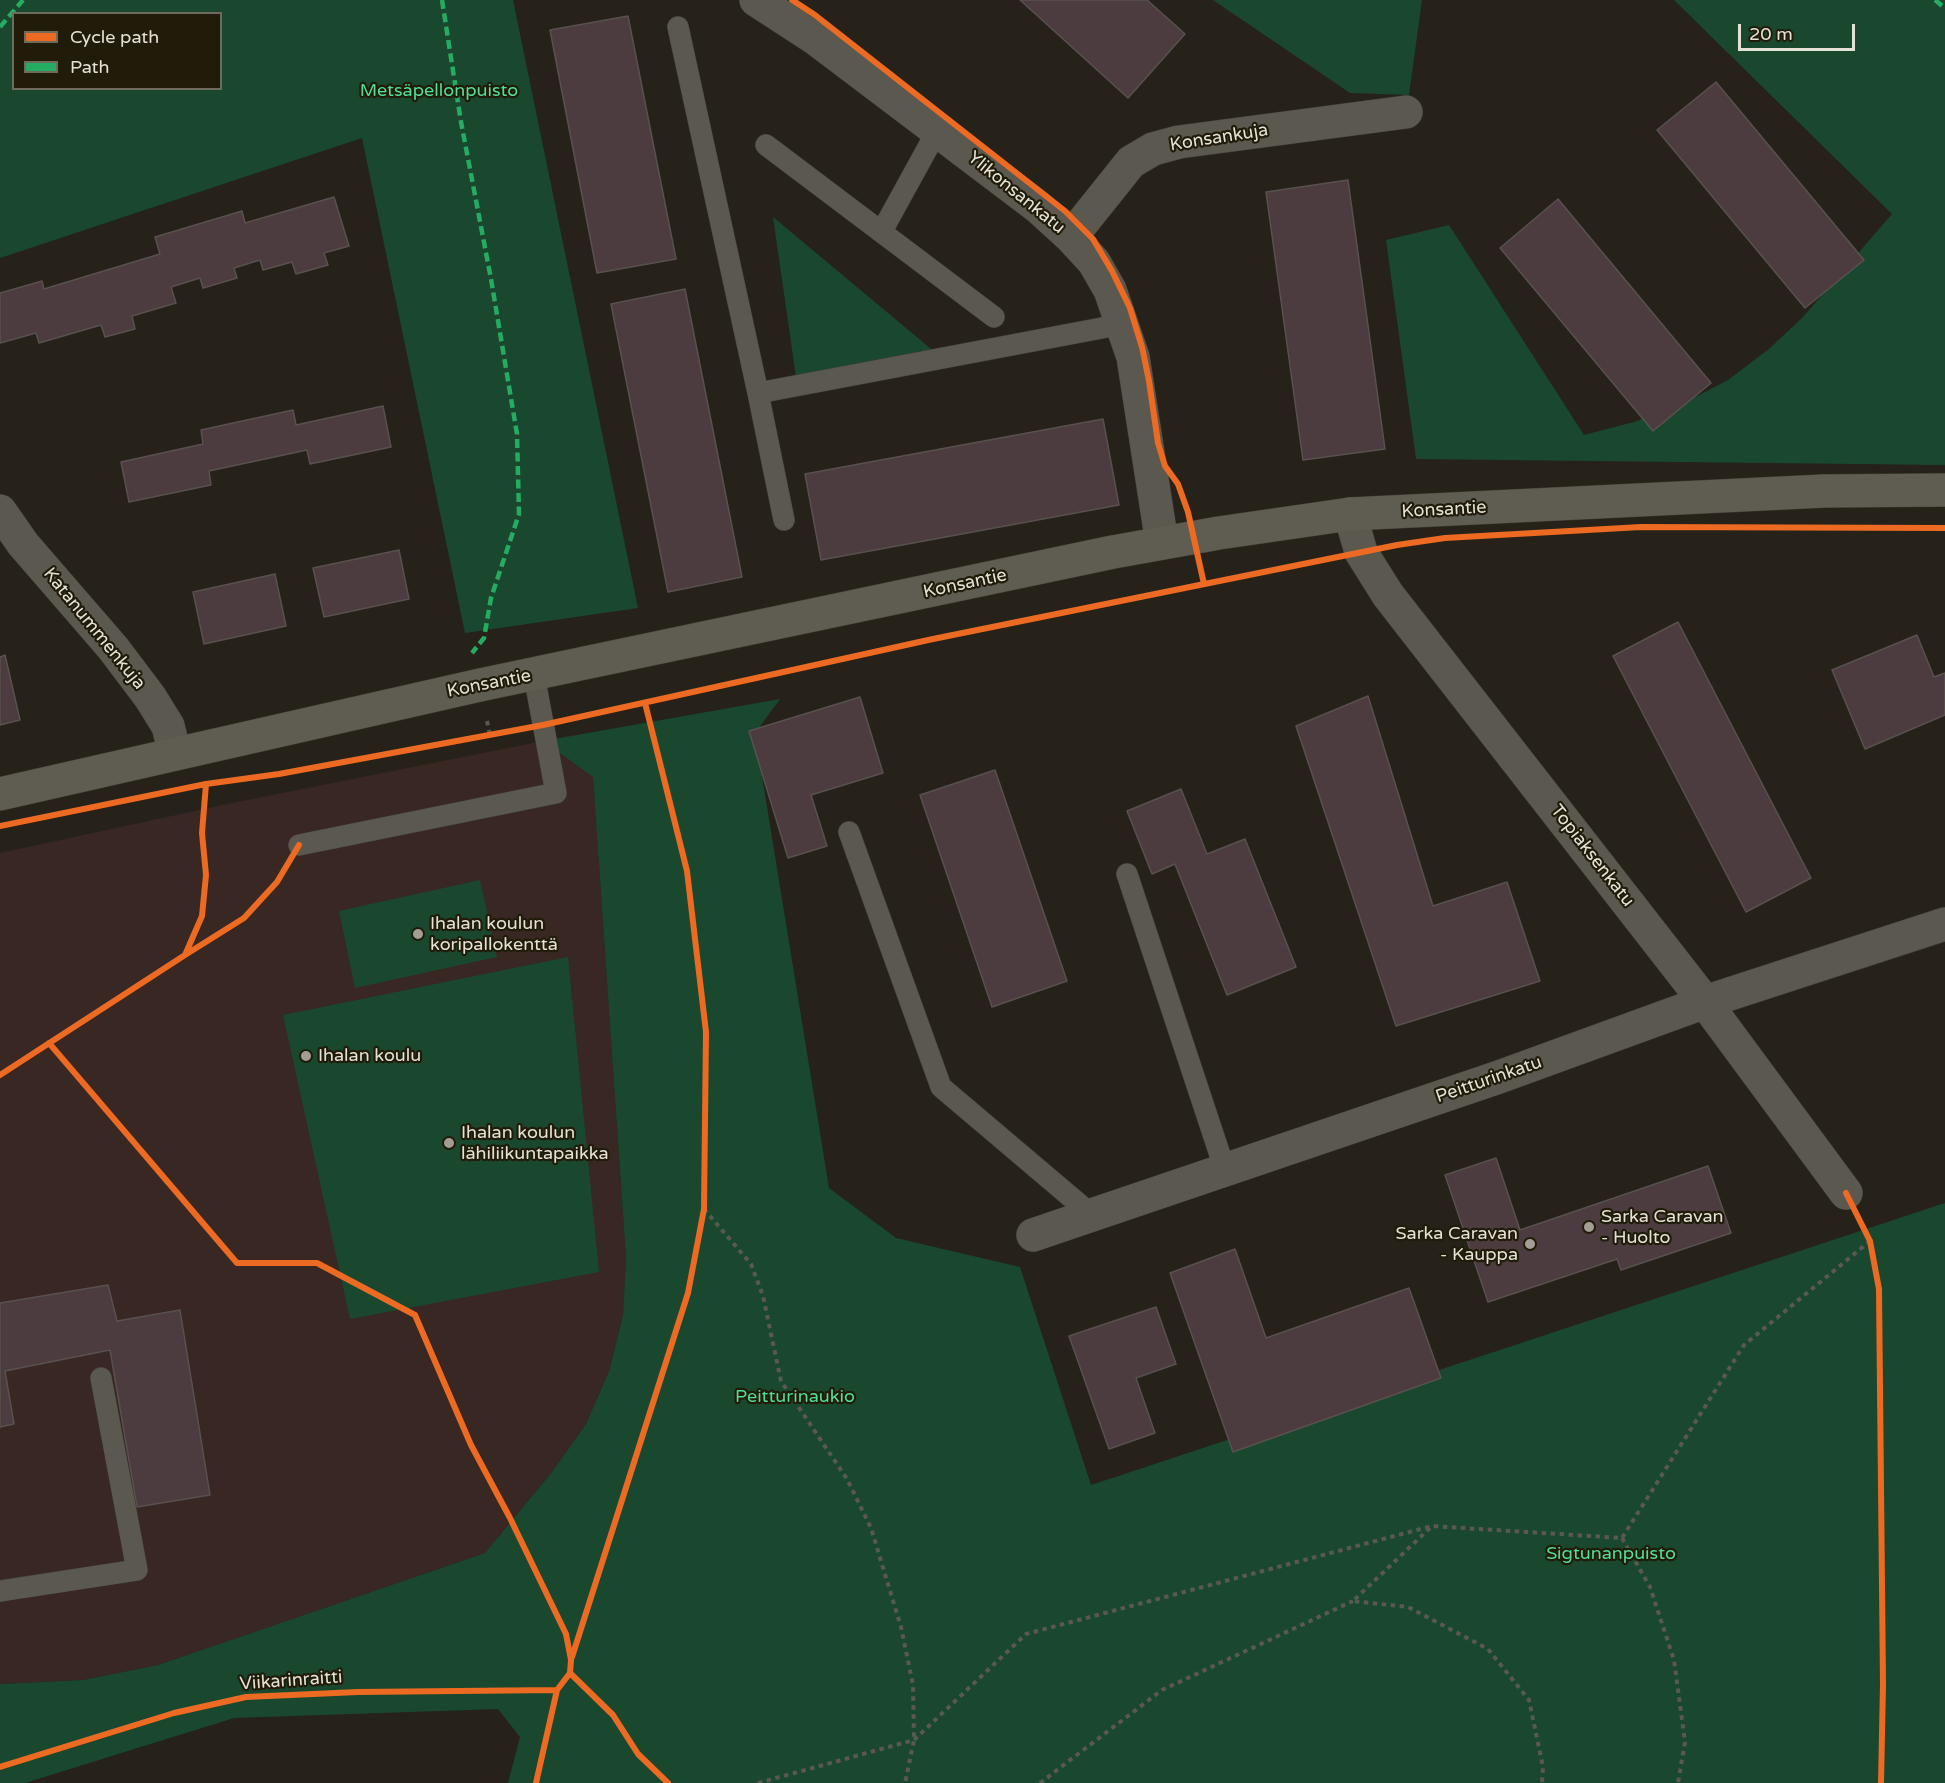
<!DOCTYPE html>
<html>
<head>
<meta charset="utf-8">
<style>
	body { margin:0 }
	#map { position:relative; width:1945px; height:1783px; overflow:hidden; background:#262219; font-family:"Varela Round",sans-serif }
	canvas { display:block }
	.legend { position:absolute; left:12px; top:12px; width:210px; height:78px; box-sizing:border-box; background:#211c0a; border:2px solid #6f6b5c; margin:0; padding:8px 10px; list-style:none; font-size:18px; color:#e4e1d6 }
	.legend li { display:flex; align-items:center; gap:12px; height:30px }
	.legend b { width:30px; border:2px solid #6f6b5c }
	.scale { position:absolute; left:1738px; top:24px; width:117px; height:27px; box-sizing:border-box; border:3px solid #e4e1d6; border-top:0; padding-left:8px; font-size:18px; line-height:21px; white-space:nowrap; color:#e4e1d6; -webkit-text-stroke:4px #211c0a; paint-order:stroke }
</style>
</head>
<body>
<div id="map">
<canvas width="1945" height="1783"></canvas>
<ul class="legend">
<li><b style="height:8px;background:#ed6a23"></b>Cycle path</li>
<li><b style="height:8px;background:#26ab63"></b>Path</li>
</ul>
<div class="scale">20 m</div>
</div>
<script>
const ctx = document.querySelector('canvas').getContext('2d');
ctx.lineJoin = 'round';
function paint(path, color) { ctx.fillStyle = color; ctx.fill(path, 'evenodd'); }
const shape = rows => new Path2D(rows.map(r => 'M' + r).join(''));
function strokePath(path, color, width, dash) { ctx.strokeStyle = color; ctx.lineWidth = width; ctx.lineCap = dash ? 'butt' : 'round'; ctx.setLineDash(dash || []); ctx.stroke(path); }
function drawText(font, color, halo, rows, align = 'center') {
  ctx.font = font + ' "Varela Round",sans-serif'; ctx.lineWidth = 4.5; ctx.setLineDash([]); ctx.textBaseline = 'middle'; ctx.strokeStyle = halo; ctx.fillStyle = color; for (const [text, x, y, turn = 0] of rows) {
    ctx.save(); ctx.translate(x, y); ctx.rotate((+turn || 0) * Math.PI / 180); ctx.textAlign = isNaN(turn) ? turn : align; if (halo) ctx.strokeText(text, 0, 0); ctx.fillText(text, 0, 0); ctx.restore();
  }
}
paint(shape([
	[543,741,593,777,626,1258,623,1315,609,1371,586,1424,552,1472,485,1553,158,1665,83,1680,0,1684,0,853,227,804]
]), '#382722');
paint(shape([
	[0,0,513,0,638,608,465,633,362,138,0,258],
	[14,14,220,14,220,88,14,88],
	[1213,0,1422,0,1409,95,1350,93],
	[1674,0,1945,0,1945,465,1416,459,1386,240,1449,225,1584,435,1634,422,1682,404,1728,380,1769,349,1803,317,1892,214],
	[773,217,936,353,796,377],
	[780,699,755,733,829,1188,896,1238,1020,1267,1091,1485,1945,1203,1945,1783,508,1783,520,1737,498,1709,234,1718,25,1783,0,1783,0,1684,83,1680,158,1665,485,1553,552,1472,586,1424,609,1371,623,1315,626,1258,593,777,543,741],
	[480,880,497,957,355,988,339,911],
	[568,957,599,1272,350,1319,283,1015]
]), '#19482f');
const building = shape([
	[1020,0,1147,0,1185,34,1128,98,1020,0],
	[628,16,676,259,597,273,550,30,628,16],
	[1716,82,1864,260,1805,308,1657,130,1716,82],
	[1348,180,1385,449,1303,460,1266,192,1348,180],
	[334,197,349,246,324,253,328,265,296,274,292,262,263,270,260,260,234,268,237,278,203,288,200,278,171,287,176,303,132,316,135,329,105,337,101,325,39,343,36,333,0,343,0,293,42,281,44,289,160,254,155,237,242,211,245,223,334,197],
	[1558,199,1711,383,1653,431,1500,248,1558,199],
	[685,289,742,577,668,592,611,304,685,289],
	[383,406,391,447,310,464,307,450,209,471,211,485,129,502,121,462,203,444,201,430,293,410,296,425,383,406],
	[1103,419,1119,505,821,560,805,474,1103,419],
	[399,550,409,599,324,617,313,568,399,550],
	[275,574,286,626,204,644,193,592,275,574],
	[1678,622,1811,878,1746,912,1613,656,1678,622],
	[1917,635,1934,677,1945,673,1945,715,1865,749,1832,670,1917,635],
	[5,655,20,720,0,725,0,657,5,655],
	[1368,696,1433,906,1507,882,1540,981,1396,1026,1296,726,1368,696],
	[860,697,883,773,811,795,827,846,788,858,749,731,860,697],
	[995,770,1067,981,992,1007,920,795,995,770],
	[1181,789,1207,854,1245,839,1296,967,1227,995,1175,864,1152,874,1127,811,1181,789],
	[1496,1158,1520,1230,1708,1166,1731,1233,1621,1270,1617,1259,1488,1302,1445,1175,1496,1158],
	[1235,1249,1266,1338,1409,1288,1441,1378,1233,1452,1170,1273,1235,1249],
	[108,1285,117,1321,180,1310,210,1495,137,1507,110,1350,5,1371,14,1424,0,1427,0,1303,108,1285],
	[1156,1307,1176,1364,1136,1378,1155,1433,1109,1449,1069,1336,1156,1307]
]);
paint(building, '#4d3c3f');
strokePath(building, '#58514f', 1.5);
const lane = shape([
	[678,27,758,393,1123,324],
	[766,145,994,317],
	[882,231,937,131],
	[758,393,784,520],
	[849,832,941,1087,1092,1215],
	[299,845,556,793,534,675],
	[1127,874,1225,1170],
	[0,1591,137,1570,101,1378]
]);
const street = shape([
	[756,0,816,39,1038,207,1071,237,1094,262,1110,290,1133,357,1162,543],
	[1071,237,1131,162,1153,149,1179,142,1406,112],
	[0,511,23,544,113,648,150,697,168,726,175,754],
	[1350,514,1361,552,1388,595,1705,1002,1846,1193],
	[1033,1235,1499,1077,1705,1002,1945,924]
]);
const secondary = shape([
	[0,794,480,685,1113,552,1219,533,1350,514,1824,491,1945,490]
]);
strokePath(lane, '#423f37', 22);
strokePath(street, '#423f37', 34);
strokePath(secondary, '#423f37', 34);
strokePath(shape([
	[487,721,490,735],
	[704,1209,751,1264,763,1296,781,1381,847,1479,871,1528,901,1627,913,1685,914,1740,905,1783],
	[1430,1528,1353,1601,1408,1607,1488,1649,1529,1700,1543,1767,1542,1783],
	[1622,1538,1650,1587,1674,1660,1685,1742,1678,1783],
	[758,1783,914,1740,1026,1634,1432,1526,1622,1538,1744,1345,1870,1241],
	[1040,1783,1162,1690,1353,1601]
]), '#5b5852', 4, [4.5, 4.5]);
strokePath(lane, '#5b5850', 21);
strokePath(street, '#5b5850', 33);
strokePath(secondary, '#5f5c52', 33);
strokePath(shape([
	[442,0,461,122,491,279,517,434,519,514,491,598,484,638,472,653],
	[1935,0,1945,8],
	[0,27,23,0]
]), '#26ab63', 4.5, [9, 4.5]);
strokePath(shape([
	[792,0,815,15,1065,211,1093,239,1112,271,1130,308,1142,347,1149,381,1158,443,1165,466,1178,484,1188,512,1204,584],
	[0,826,206,784,279,774,543,725,933,639,1397,545,1445,538,1641,527,1945,528],
	[185,955,244,918,277,882,299,845],
	[49,1043,237,1263,317,1263,415,1315,471,1445,510,1518,566,1634,571,1660,570,1673,557,1690,536,1783],
	[0,1075,185,955,202,916,206,875,202,833,206,784],
	[1846,1193,1870,1241,1879,1289,1883,1684,1881,1783],
	[572,1657,688,1293,704,1209,706,1032,687,871,645,703],
	[570,1673,613,1715,638,1754,668,1783],
	[0,1767,174,1713,246,1697,358,1692,557,1690]
]), '#ed6a23', 6);
for (const [x, y, r, color] of [
	[418,934,6,"#a29e94"],
	[306,1056,6,"#a29e94"],
	[449,1143,6,"#a29e94"],
	[1589,1227,6,"#a29e94"],
	[1530,1244,6,"#a29e94"]
]) { const dot = new Path2D(); dot.arc(x, y, r, 0, 2 * Math.PI); ctx.fillStyle = color; ctx.fill(dot); strokePath(dot, '#211c0a', 2); }
drawText('18px', '#52dd99', '#211c0a', [
	["Metsäpellonpuisto",439,91],
	["Peitturinaukio",795,1397],
	["Sigtunanpuisto",1611,1554]
]);
drawText('18px', '#e4e1d6', '#211c0a', [
	["Konsankuja",1219,138,-9],
	["Ylikonsankatu",1016,193,39],
	["Konsantie",1444,510,-3],
	["Konsantie",965,584,-12],
	["Katanummenkuja",94,629,51],
	["Konsantie",489,684,-11],
	["Topiaksenkatu",1592,856,52],
	["Peitturinkatu",1489,1080,-19],
	["Viikarinraitti",291,1681,-4]
]);
drawText('18px', '#e4e1d6', '#211c0a', [
	["Ihalan koulun",430,924],
	["koripallokenttä",430,945],
	["Ihalan koulu",318,1056],
	["Ihalan koulun",461,1133],
	["lähiliikuntapaikka",461,1154],
	["Sarka Caravan",1601,1217],
	["- Huolto",1601,1238],
	["Sarka Caravan",1518,1234,"right"],
	["- Kauppa",1518,1255,"right"]
], 'left');
</script>
</body>
</html>
